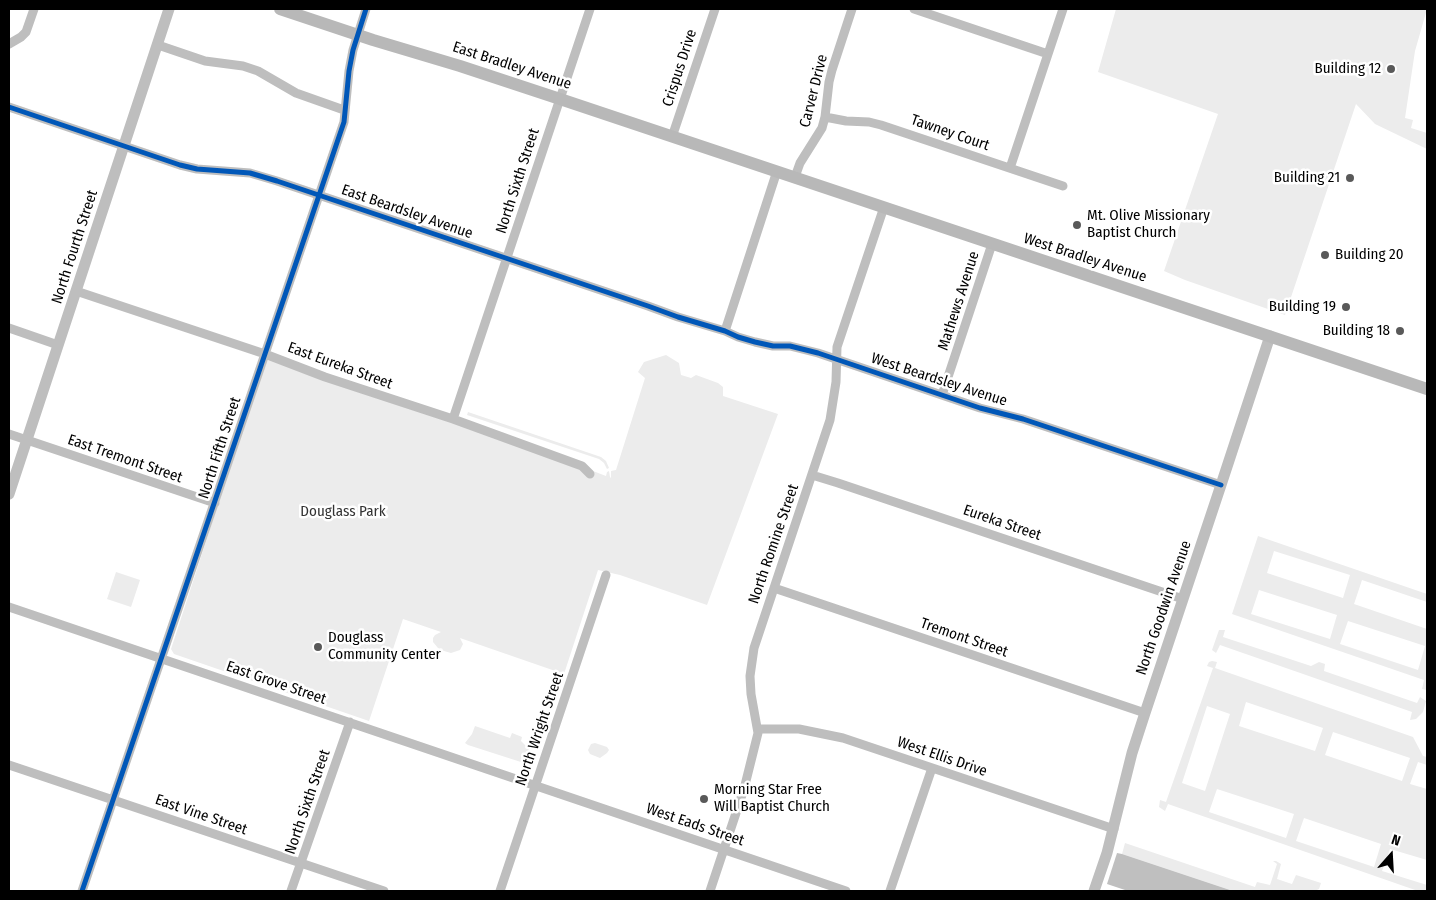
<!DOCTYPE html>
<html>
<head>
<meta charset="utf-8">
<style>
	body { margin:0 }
	#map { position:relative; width:1436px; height:900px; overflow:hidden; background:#fff; font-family:"Fira Sans Condensed",sans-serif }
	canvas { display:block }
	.frame { position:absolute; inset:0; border:10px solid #000; pointer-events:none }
	.north { position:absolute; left:1366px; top:830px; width:50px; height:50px; -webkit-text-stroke:4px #fff; paint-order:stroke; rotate:19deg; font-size:14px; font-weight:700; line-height:20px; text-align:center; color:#000 }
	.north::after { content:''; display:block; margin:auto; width:18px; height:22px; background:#000; clip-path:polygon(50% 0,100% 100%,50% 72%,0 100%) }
</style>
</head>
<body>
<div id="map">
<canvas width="1436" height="900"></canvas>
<div class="frame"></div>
<div class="north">N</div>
</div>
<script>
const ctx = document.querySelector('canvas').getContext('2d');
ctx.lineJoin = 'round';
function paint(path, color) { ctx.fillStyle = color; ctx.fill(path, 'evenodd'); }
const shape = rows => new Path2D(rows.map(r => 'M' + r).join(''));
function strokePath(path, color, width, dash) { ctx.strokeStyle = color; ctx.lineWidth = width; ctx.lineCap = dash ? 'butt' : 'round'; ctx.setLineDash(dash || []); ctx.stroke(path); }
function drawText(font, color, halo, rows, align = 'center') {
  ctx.font = font + ' "Fira Sans Condensed",sans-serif'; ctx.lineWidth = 5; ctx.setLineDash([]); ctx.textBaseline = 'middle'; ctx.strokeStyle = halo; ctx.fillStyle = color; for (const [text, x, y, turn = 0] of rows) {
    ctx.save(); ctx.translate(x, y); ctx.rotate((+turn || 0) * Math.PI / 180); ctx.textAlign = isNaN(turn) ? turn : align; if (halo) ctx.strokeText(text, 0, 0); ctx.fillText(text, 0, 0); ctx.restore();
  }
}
paint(shape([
	[1116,9,1427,9,1415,51,1405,118,1413,120,1411,128,1427,133,1427,149,1375,124,1356,104,1285,315,1185,280,1164,271,1218,114,1098,72],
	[666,355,679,363,681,375,691,378,696,375,718,383,723,387,723,396,778,414,707,605,620,575,598,570,564,674,460,638,463,644,460,650,451,653,444,651,438,648,433,642,433,638,435,635,441,632,403,619,369,721,174,654,171,649,172,646,266,357,567,461,606,476,607,472,609,471,610,477,611,478,611,471,616,470,645,378,638,372,644,362],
	[468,412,601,457,606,461,609,468,607,469,604,463,599,459,467,415],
	[1258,536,1427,594,1427,602,1362,580,1354,604,1427,629,1427,690,1422,689,1424,680,1232,614],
	[1274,551,1350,575,1343,598,1267,573],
	[1259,590,1337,615,1330,639,1251,614],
	[1348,621,1425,646,1418,670,1340,644],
	[116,572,140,580,131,607,107,599],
	[1219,630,1225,630,1223,637,1311,666,1319,662,1325,664,1324,671,1417,703,1420,697,1426,701,1423,712,1416,719,1410,720,1412,712,1220,645,1216,653,1212,650],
	[1212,661,1217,662,1215,668,1413,737,1423,756,1427,757,1427,765,1418,762,1410,784,1427,789,1427,860,1390,849,1382,871,1427,885,1427,891,1418,891,1168,804,1165,811,1159,807,1160,800,1166,802,1213,668,1207,666,1209,662],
	[1246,702,1323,728,1315,751,1239,726],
	[1207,706,1230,714,1205,791,1182,783],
	[1333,732,1410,758,1402,781,1325,755],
	[1217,789,1294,814,1286,838,1209,812],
	[1304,818,1381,844,1374,867,1296,841],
	[475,726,510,738,512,733,522,737,521,741,529,749,524,763,468,745,465,743,472,734],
	[595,743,607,747,609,750,607,753,600,758,590,754,588,750,591,744],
	[1125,843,1255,887,1257,882,1270,885,1277,864,1273,861,1276,861,1281,864,1277,879,1292,884,1296,875,1321,883,1319,889,1315,891,1233,891,1122,854]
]), '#ececec');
paint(shape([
	[1117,853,1122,854,1233,891,1128,891,1107,884]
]), '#bfbfbf');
strokePath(shape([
	[914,9,1048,54],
	[9,44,21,37,26,32,34,9],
	[158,45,205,61,243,66,258,71,296,93,344,110],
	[9,107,180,165,197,169,250,173,277,181,648,306,678,317,725,331,738,337,755,342,773,346,790,346,818,353,980,408,1023,419,1221,485],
	[825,117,846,121,869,122,881,125,1063,186],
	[672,137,715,9],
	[1010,168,1063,9],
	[795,177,800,163,822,128,825,117,829,82,832,70,852,9],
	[76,291,265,354,325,377,453,419,582,466,590,474],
	[9,328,58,345],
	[725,331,777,171],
	[942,395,992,244],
	[453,419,590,9],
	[9,434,215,503],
	[812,475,838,483,1183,599],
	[774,588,1145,713],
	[9,607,846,891],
	[758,729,799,729,843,738,1114,829],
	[9,765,384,891],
	[82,891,344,122,349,71,353,50,366,9],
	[291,891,350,722],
	[500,891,606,575],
	[710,891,744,789,758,733,751,694,750,676,754,648,830,420,836,382,837,347,884,207],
	[890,891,932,768]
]), '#bebebe', 9);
strokePath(shape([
	[9,494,169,9],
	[1094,891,1107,853,1132,753,1145,713,1221,485,1270,336]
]), '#bebebe', 11);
strokePath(shape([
	[280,9,373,40,460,66,560,99,1427,389]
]), '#b8b8b8', 12);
strokePath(shape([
	[9,107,180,165,197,169,250,173,277,181,648,306,678,317,725,331,738,337,755,342,773,346,790,346,818,353,980,408,1023,419,1221,485],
	[82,891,344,122,349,71,353,50,366,9]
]), '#0057b8', 5);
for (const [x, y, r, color] of [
	[1391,69,5,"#595959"],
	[1350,178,5,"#595959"],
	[1077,225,5,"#595959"],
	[1325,255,5,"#595959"],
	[1346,307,5,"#595959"],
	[1400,331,5,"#595959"],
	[318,647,5,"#595959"],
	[704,799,5,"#595959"]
]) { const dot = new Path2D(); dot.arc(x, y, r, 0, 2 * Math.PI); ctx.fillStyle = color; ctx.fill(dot); strokePath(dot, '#fff', 2); }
drawText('15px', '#000', '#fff', [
	["East Bradley Avenue",512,66,18],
	["Crispus Drive",680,68,-72],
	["Carver Drive",814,91,-76],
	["Tawney Court",950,133,19],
	["North Sixth Street",518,181,-72],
	["East Beardsley Avenue",407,212,19],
	["North Fourth Street",75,247,-72],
	["West Bradley Avenue",1085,258,18],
	["Mathews Avenue",959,301,-72],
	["East Eureka Street",340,366,20],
	["West Beardsley Avenue",939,380,18],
	["North Fifth Street",220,448,-72],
	["East Tremont Street",125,459,19],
	["Eureka Street",1002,523,19],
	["North Romine Street",774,544,-71],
	["North Goodwin Avenue",1164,608,-71],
	["Tremont Street",964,638,19],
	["East Grove Street",276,683,19],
	["North Wright Street",540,729,-71],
	["West Ellis Drive",942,757,19],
	["North Sixth Street",308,802,-71],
	["East Vine Street",201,815,19],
	["West Eads Street",695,825,19]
]);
drawText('15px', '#000', '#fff', [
	["Building 12",1381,69],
	["Building 21",1340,178],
	["Mt. Olive Missionary",1087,216,"left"],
	["Baptist Church",1087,233,"left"],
	["Building 20",1335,255,"left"],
	["Building 19",1336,307],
	["Building 18",1390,331],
	["Douglass",328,638,"left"],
	["Community Center",328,655,"left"],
	["Morning Star Free",714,790,"left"],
	["Will Baptist Church",714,807,"left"]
], 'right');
drawText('15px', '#333', '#fff', [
	["Douglass Park",343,512]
]);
</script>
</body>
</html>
